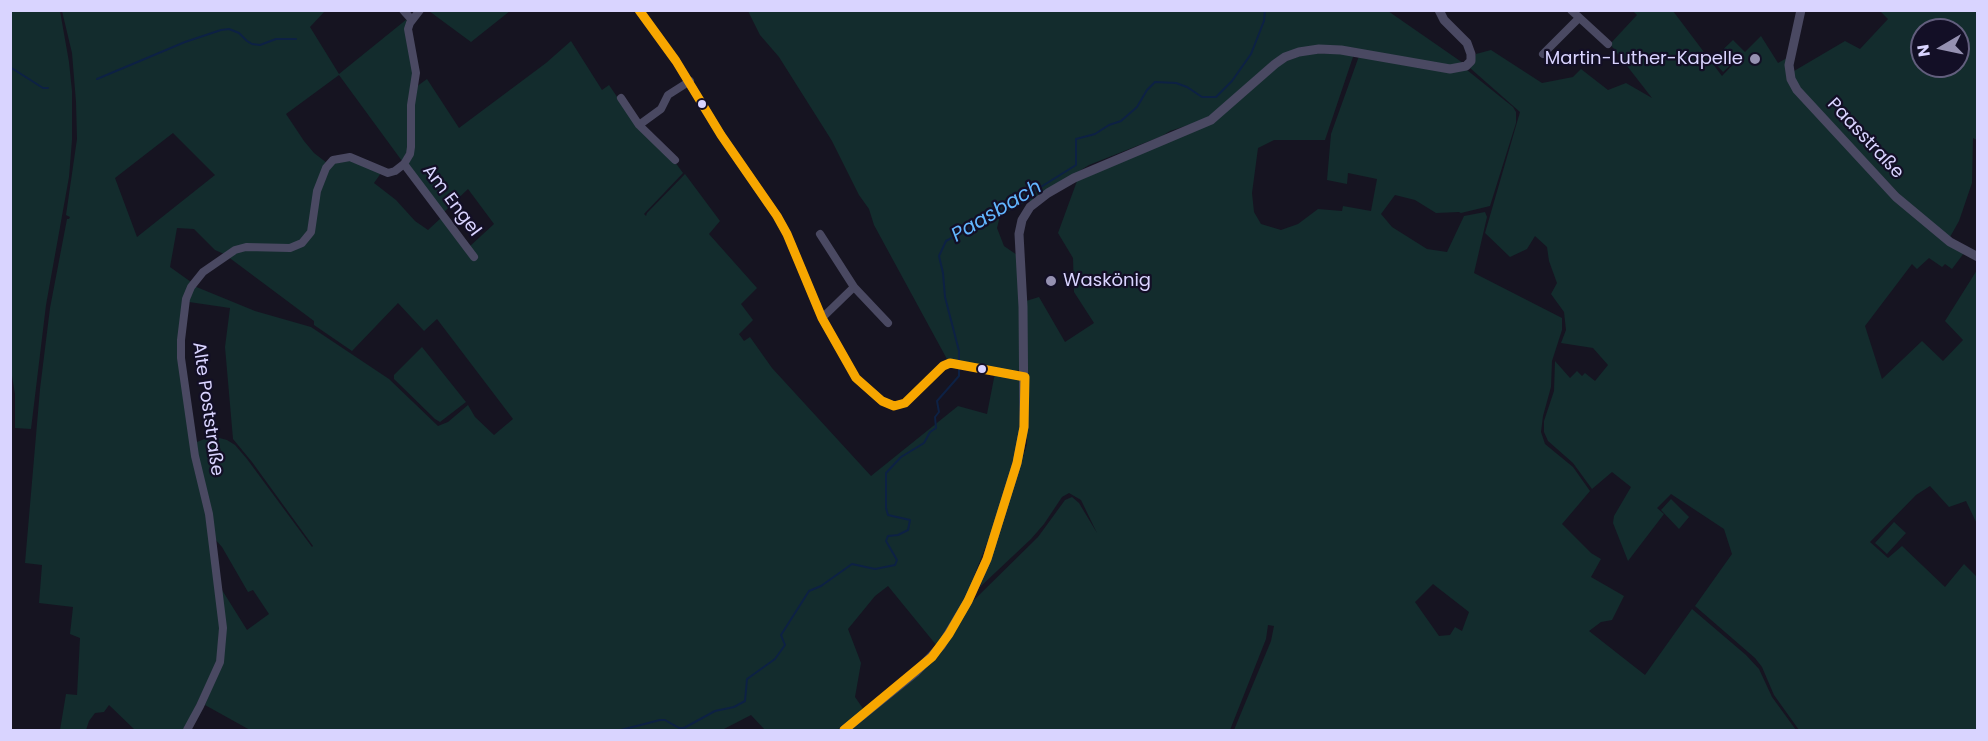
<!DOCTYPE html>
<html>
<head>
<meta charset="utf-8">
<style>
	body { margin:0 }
	#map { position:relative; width:1988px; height:741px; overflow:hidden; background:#161421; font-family:Poppins,sans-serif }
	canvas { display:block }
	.frame { position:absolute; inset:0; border:12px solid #d9d4ff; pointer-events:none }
	.north { position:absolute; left:1910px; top:18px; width:60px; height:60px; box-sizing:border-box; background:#130f26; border:2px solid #625e7d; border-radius:50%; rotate:261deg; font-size:16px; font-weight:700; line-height:24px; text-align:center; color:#d9d4ff }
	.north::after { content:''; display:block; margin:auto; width:21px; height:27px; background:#9591b1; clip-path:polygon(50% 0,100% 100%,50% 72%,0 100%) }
</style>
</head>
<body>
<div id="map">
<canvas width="1988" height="741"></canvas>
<div class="frame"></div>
<div class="north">N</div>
</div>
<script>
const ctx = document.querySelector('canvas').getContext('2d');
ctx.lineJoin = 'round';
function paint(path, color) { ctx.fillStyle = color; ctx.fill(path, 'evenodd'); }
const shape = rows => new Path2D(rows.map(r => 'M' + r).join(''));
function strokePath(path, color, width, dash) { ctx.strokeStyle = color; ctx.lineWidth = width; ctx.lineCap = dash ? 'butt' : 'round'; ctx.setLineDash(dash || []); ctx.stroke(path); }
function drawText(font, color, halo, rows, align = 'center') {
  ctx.font = font + ' Poppins,sans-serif'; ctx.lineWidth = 4.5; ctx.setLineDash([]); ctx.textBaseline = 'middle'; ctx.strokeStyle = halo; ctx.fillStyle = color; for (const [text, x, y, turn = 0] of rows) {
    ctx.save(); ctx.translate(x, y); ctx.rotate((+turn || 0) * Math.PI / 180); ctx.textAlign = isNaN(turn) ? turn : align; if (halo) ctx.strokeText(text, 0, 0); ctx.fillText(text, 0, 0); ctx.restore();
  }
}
paint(shape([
	[10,11,60,11,69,62,72,91,72,140,69,177,46,305,31,429,15,428,15,394,11,370],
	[62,11,325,11,310,27,339,74,407,19,405,30,413,71,407,152,402,161,339,75,286,114,304,141,314,153,327,163,311,225,306,237,294,245,243,245,224,254,215,250,194,229,177,228,170,267,191,282,179,338,205,499,220,617,217,662,184,730,135,730,109,705,104,712,95,713,89,721,86,730,60,730,66,694,77,695,80,638,70,634,73,607,39,603,42,565,25,563,40,389,50,308,67,219,69,219,70,217,66,215,77,139,76,102,72,53],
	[173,133,215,175,137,237,115,178],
	[429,11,510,11,471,42],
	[748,11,1388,11,1463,63,1448,66,1379,53,1285,53,1273,60,1217,111,1201,121,1170,131,1162,136,1089,165,1030,202,1028,198,1025,198,1026,202,1000,216,997,228,1004,246,1017,255,1021,307,1019,370,1014,373,948,361,874,225,869,209,859,195,832,141,779,57,760,35],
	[1633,11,1673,11,1722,76,1744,53,1723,72,1712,60,1733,40,1745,52,1761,36,1778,63,1787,58,1787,78,1881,187,1964,253,1952,269,1945,264,1942,267,1929,258,1917,269,1912,264,1865,326,1882,379,1922,341,1943,361,1963,340,1945,321,1977,270,1977,524,1966,501,1949,507,1930,486,1916,495,1870,542,1888,558,1902,546,1945,587,1964,564,1977,577,1977,730,1799,730,1774,695,1762,667,1755,658,1695,606,1732,554,1724,529,1671,494,1657,508,1664,514,1628,561,1613,523,1614,516,1631,487,1612,472,1592,489,1573,463,1548,441,1544,432,1544,421,1554,391,1555,361,1570,378,1577,371,1582,376,1585,373,1595,381,1608,365,1593,348,1561,343,1566,330,1564,312,1551,294,1557,283,1549,261,1547,247,1535,236,1527,249,1510,257,1485,233,1520,112,1470,68,1476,54,1491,50,1542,83,1573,77,1581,69,1608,90,1626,83,1652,98,1610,44,1637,15],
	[1880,11,1977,11,1977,140,1973,138,1972,183,1959,221,1950,237,1904,199,1803,92,1793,78,1794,71,1845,41,1860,49,1888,19],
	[1922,30,1958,30,1958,66,1922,66],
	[571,41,602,90,609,85,637,126,675,162,683,173,644,214,646,216,647,213,685,174,720,221,709,234,757,288,741,304,753,320,739,334,744,341,750,337,772,368,871,476,958,406,987,414,995,373,1022,378,1019,442,992,530,962,607,937,646,888,586,875,596,848,629,861,663,855,697,864,710,837,730,765,730,751,715,722,730,250,730,205,705,222,663,222,590,247,630,269,614,253,590,248,592,222,547,213,537,196,447,197,442,212,436,227,440,235,445,247,459,312,547,313,546,252,462,233,439,225,347,230,308,189,302,194,286,255,311,311,327,389,379,438,426,448,422,468,405,475,417,494,435,513,419,437,319,424,331,398,303,352,351,314,325,314,321,227,256,235,252,305,244,319,191,327,168,344,158,381,173,374,183,396,200,415,221,428,230,442,217,469,247,494,224,468,189,443,213,407,167,416,87,427,79,459,128,546,63],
	[1308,53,1354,54,1325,140,1274,140,1258,148,1252,193,1254,212,1261,224,1281,230,1298,224,1318,209,1342,211,1343,206,1371,211,1377,179,1348,173,1347,184,1327,180,1331,134,1359,56,1467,70,1513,107,1516,112,1516,123,1490,206,1461,213,1459,212,1436,213,1415,200,1395,195,1381,214,1392,227,1427,249,1447,252,1464,216,1485,212,1487,217,1474,273,1562,318,1562,330,1552,361,1551,387,1543,416,1541,432,1545,444,1573,467,1590,491,1562,524,1591,553,1601,559,1591,577,1624,596,1612,620,1601,622,1589,631,1645,675,1692,609,1746,655,1759,669,1772,697,1796,730,1234,730,1271,641,1274,626,1268,625,1266,639,1230,730,848,730,913,677,973,601,1038,537,1065,500,1072,497,1079,503,1097,533,1081,500,1069,493,1062,497,1044,524,1031,539,980,587,1000,533,1027,444,1026,301,1039,297,1065,342,1094,323,1074,292,1073,258,1058,233,1077,181,1206,126,1279,64],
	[1433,584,1469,612,1462,631,1455,627,1450,635,1439,636,1415,602],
	[422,347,466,402,440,422,435,419,394,379,394,375],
	[1671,499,1689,517,1679,529,1661,510],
	[1894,522,1906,533,1887,554,1875,543]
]), '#132c2d');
strokePath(shape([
	[10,67,43,88,48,88],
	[97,79,185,42,221,30,229,29,239,33,247,41,252,44,260,45,276,39,296,39],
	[621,730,660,720,665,720,679,728,684,728,715,711,734,707,745,701,747,679,775,659,785,645,781,635,809,591,821,586,852,564,875,569,895,565,897,560,886,541,888,536,898,535,908,530,910,520,888,515,886,508,886,473,901,457,924,443,930,432,936,428,935,417,939,412,937,401,959,376,959,351,945,297,943,273,939,256,946,241,1012,205,1076,165,1076,139,1095,134,1109,125,1121,121,1137,107,1147,90,1155,82,1176,83,1187,87,1202,97,1216,97,1232,81,1251,54,1264,21,1265,10]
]), '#0d2144', 2);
strokePath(shape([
	[403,10,412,20],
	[639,10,676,61,721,135,777,216,787,234,822,318,856,378,882,401,894,406,905,403,943,366,950,363,1025,377],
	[1571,10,1608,44],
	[1543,54,1579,18],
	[621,98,639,125,675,160],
	[639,125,661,109,668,95,690,81],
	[404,164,474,257],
	[820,234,854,287,888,323],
	[822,318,854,287],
	[187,730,200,706,220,662,223,628,209,514,195,456,181,358,181,340,186,299,191,287,203,272,235,250,246,247,290,248,302,243,311,232,317,191,326,168,333,160,350,157,388,173,395,171,404,164,410,154,411,147,411,105,416,73,408,29,410,23,420,10]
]), '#4a4962', 8);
strokePath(shape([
	[1801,10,1789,65,1791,79,1797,90,1896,197,1950,242,1978,257],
	[844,730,916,672,941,646,968,601,987,559,1017,463,1024,427,1023,307,1019,234,1022,220,1030,207,1048,193,1074,178,1211,120,1275,64,1285,57,1299,52,1319,49,1341,50,1450,69,1466,66,1471,61,1471,54,1467,43,1444,20,1439,10]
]), '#4a4962', 9);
strokePath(shape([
	[639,10,676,61,721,135,777,216,787,234,822,318,856,378,882,401,894,406,905,403,943,366,950,363,1025,377],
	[844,730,932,657,949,634,968,601,987,559,1017,463,1024,427,1025,377]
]), '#f7a600', 9);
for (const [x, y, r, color] of [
	[1755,59,6,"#9591b1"],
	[702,104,5,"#d9d4ff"],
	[1051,281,6,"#9591b1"],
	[982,369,5,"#d9d4ff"]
]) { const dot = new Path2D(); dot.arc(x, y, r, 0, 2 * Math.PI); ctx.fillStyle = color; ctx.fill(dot); strokePath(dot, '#130f26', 2); }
drawText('18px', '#d9d4ff', '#130f26', [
	["Martin-Luther-Kapelle",1743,59],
	["Waskönig",1063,281,"left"]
], 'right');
drawText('18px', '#d9d4ff', '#130f26', [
	["Paasstraße",1865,139,47],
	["Am Engel",451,201,53],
	["Alte Poststraße",207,409,82]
]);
drawText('italic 20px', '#62b6ff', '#130f26', [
	["Paasbach",997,212,-31]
]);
</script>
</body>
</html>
